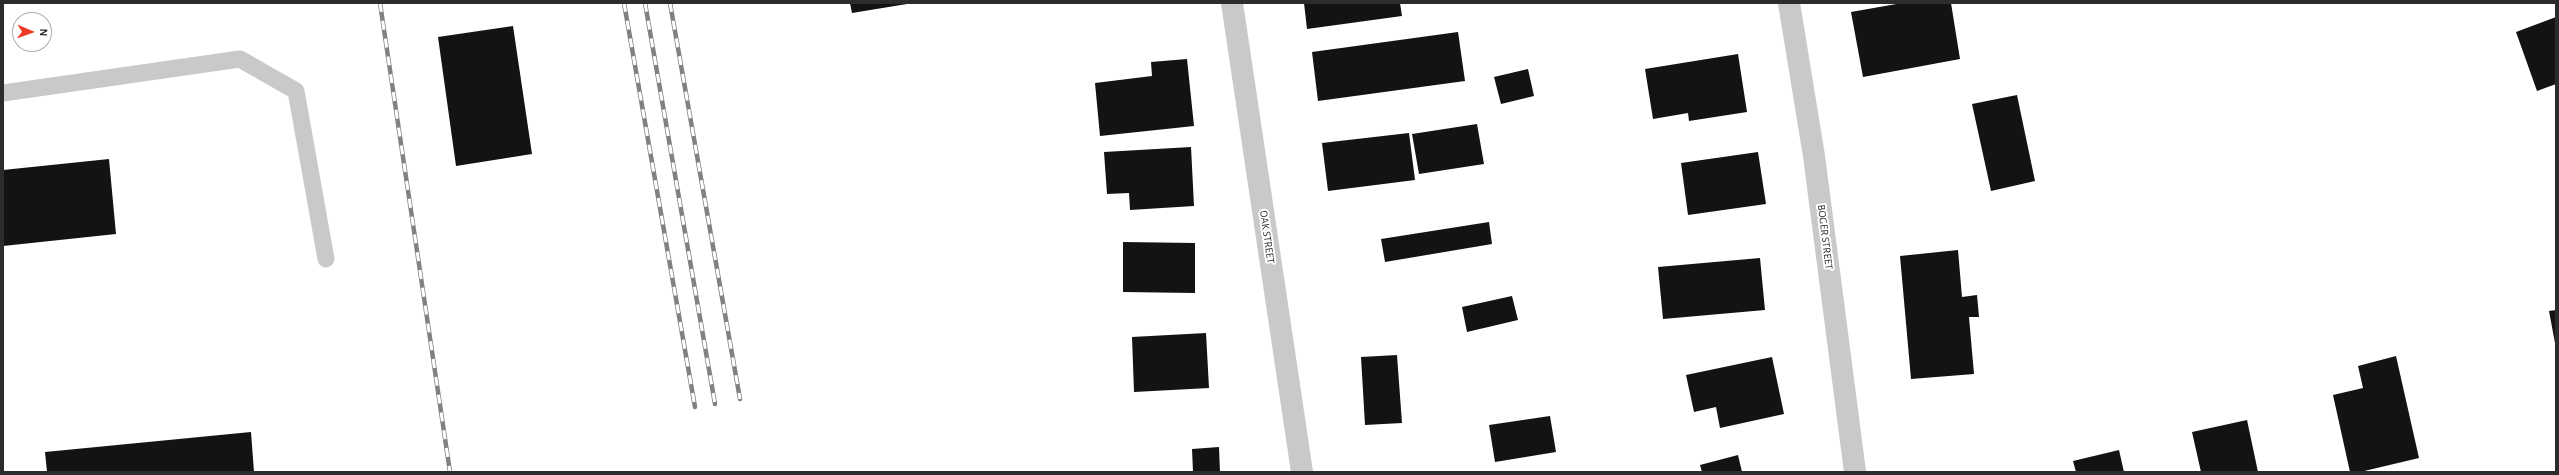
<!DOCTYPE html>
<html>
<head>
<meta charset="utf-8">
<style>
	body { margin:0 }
	#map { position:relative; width:2559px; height:475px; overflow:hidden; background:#fff; font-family:"Alegreya Sans",sans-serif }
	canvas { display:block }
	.frame { position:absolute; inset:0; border:4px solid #2c2c2c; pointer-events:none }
	.north { position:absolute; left:12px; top:12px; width:40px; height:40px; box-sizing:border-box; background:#fff; border:1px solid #ababab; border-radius:50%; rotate:92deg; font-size:11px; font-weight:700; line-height:16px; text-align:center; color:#2c2c2c }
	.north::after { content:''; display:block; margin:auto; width:14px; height:18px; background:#ed3c25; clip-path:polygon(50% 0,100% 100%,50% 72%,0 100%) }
</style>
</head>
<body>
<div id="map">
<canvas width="2559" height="475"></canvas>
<div class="frame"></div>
<div class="north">N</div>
</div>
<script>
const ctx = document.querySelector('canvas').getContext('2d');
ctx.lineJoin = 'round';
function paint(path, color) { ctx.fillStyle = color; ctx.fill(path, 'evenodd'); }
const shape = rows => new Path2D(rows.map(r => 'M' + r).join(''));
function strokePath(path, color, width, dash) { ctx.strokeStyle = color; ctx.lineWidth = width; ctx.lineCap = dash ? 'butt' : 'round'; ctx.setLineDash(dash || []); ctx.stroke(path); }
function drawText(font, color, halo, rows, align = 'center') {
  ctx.font = font + ' "Alegreya Sans",sans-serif'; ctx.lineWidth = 4; ctx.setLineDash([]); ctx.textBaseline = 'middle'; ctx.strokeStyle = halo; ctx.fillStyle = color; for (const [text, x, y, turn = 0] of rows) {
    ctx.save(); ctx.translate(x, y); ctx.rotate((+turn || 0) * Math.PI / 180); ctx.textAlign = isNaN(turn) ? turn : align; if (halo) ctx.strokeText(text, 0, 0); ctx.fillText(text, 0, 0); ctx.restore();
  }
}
paint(shape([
	[850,3,907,3,907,4,852,13],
	[1304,3,1400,3,1402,16,1307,29],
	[1902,3,1951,3,1960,59,1863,77,1851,12],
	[2556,17,2556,84,2537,91,2516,32],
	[513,26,532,154,456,166,438,37],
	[1458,32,1465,81,1318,101,1312,52],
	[1738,54,1747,112,1689,121,1688,113,1653,119,1645,69],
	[1187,59,1194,126,1100,136,1095,83,1152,76,1151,62],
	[1528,69,1534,96,1501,104,1494,77],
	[2017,95,2035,181,1991,191,1972,104],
	[1477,124,1484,164,1419,174,1412,134],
	[1409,133,1415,180,1328,191,1322,143],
	[1191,147,1194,206,1130,210,1129,193,1107,194,1104,152],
	[1758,152,1766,204,1688,215,1681,163],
	[109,159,116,234,3,246,3,170],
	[1489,222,1492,244,1385,262,1381,239],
	[1123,242,1195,243,1195,293,1123,292],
	[1958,250,1962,297,1977,295,1979,317,1969,317,1974,374,1911,379,1900,256],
	[1760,258,1765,310,1663,319,1658,267],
	[1512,296,1518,320,1467,332,1462,307],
	[2556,310,2556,343,2555,343,2549,311],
	[1206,333,1209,388,1134,392,1132,337],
	[1397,355,1402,423,1365,425,1361,357],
	[2396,356,2419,458,2360,472,2350,472,2333,395,2363,388,2358,366],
	[1772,357,1784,414,1720,428,1716,407,1694,412,1686,375],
	[1550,416,1556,452,1495,462,1489,425],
	[2247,420,2258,472,2201,472,2192,432],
	[251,432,254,472,47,472,45,452],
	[1219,447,1220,472,1193,472,1192,449],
	[2119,450,2124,472,2076,472,2073,461],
	[1738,455,1742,472,1702,472,1700,465]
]), '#131313');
strokePath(shape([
	[3,93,240,59,296,91,326,259]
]), '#c9c9c9', 17);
strokePath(shape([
	[1232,3,1302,472],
	[1789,3,1814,156,1855,472]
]), '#c9c9c9', 22);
const rail = shape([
	[380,3,450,472],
	[624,3,695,407],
	[645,3,715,404],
	[670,3,740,399]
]);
strokePath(rail, '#818181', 4.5);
strokePath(rail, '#fff', 3, [9]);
drawText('11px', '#2c2c2c', '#fff', [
	["OAK STREET",1267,237,82],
	["BOGER STREET",1825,237,83]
]);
</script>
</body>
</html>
